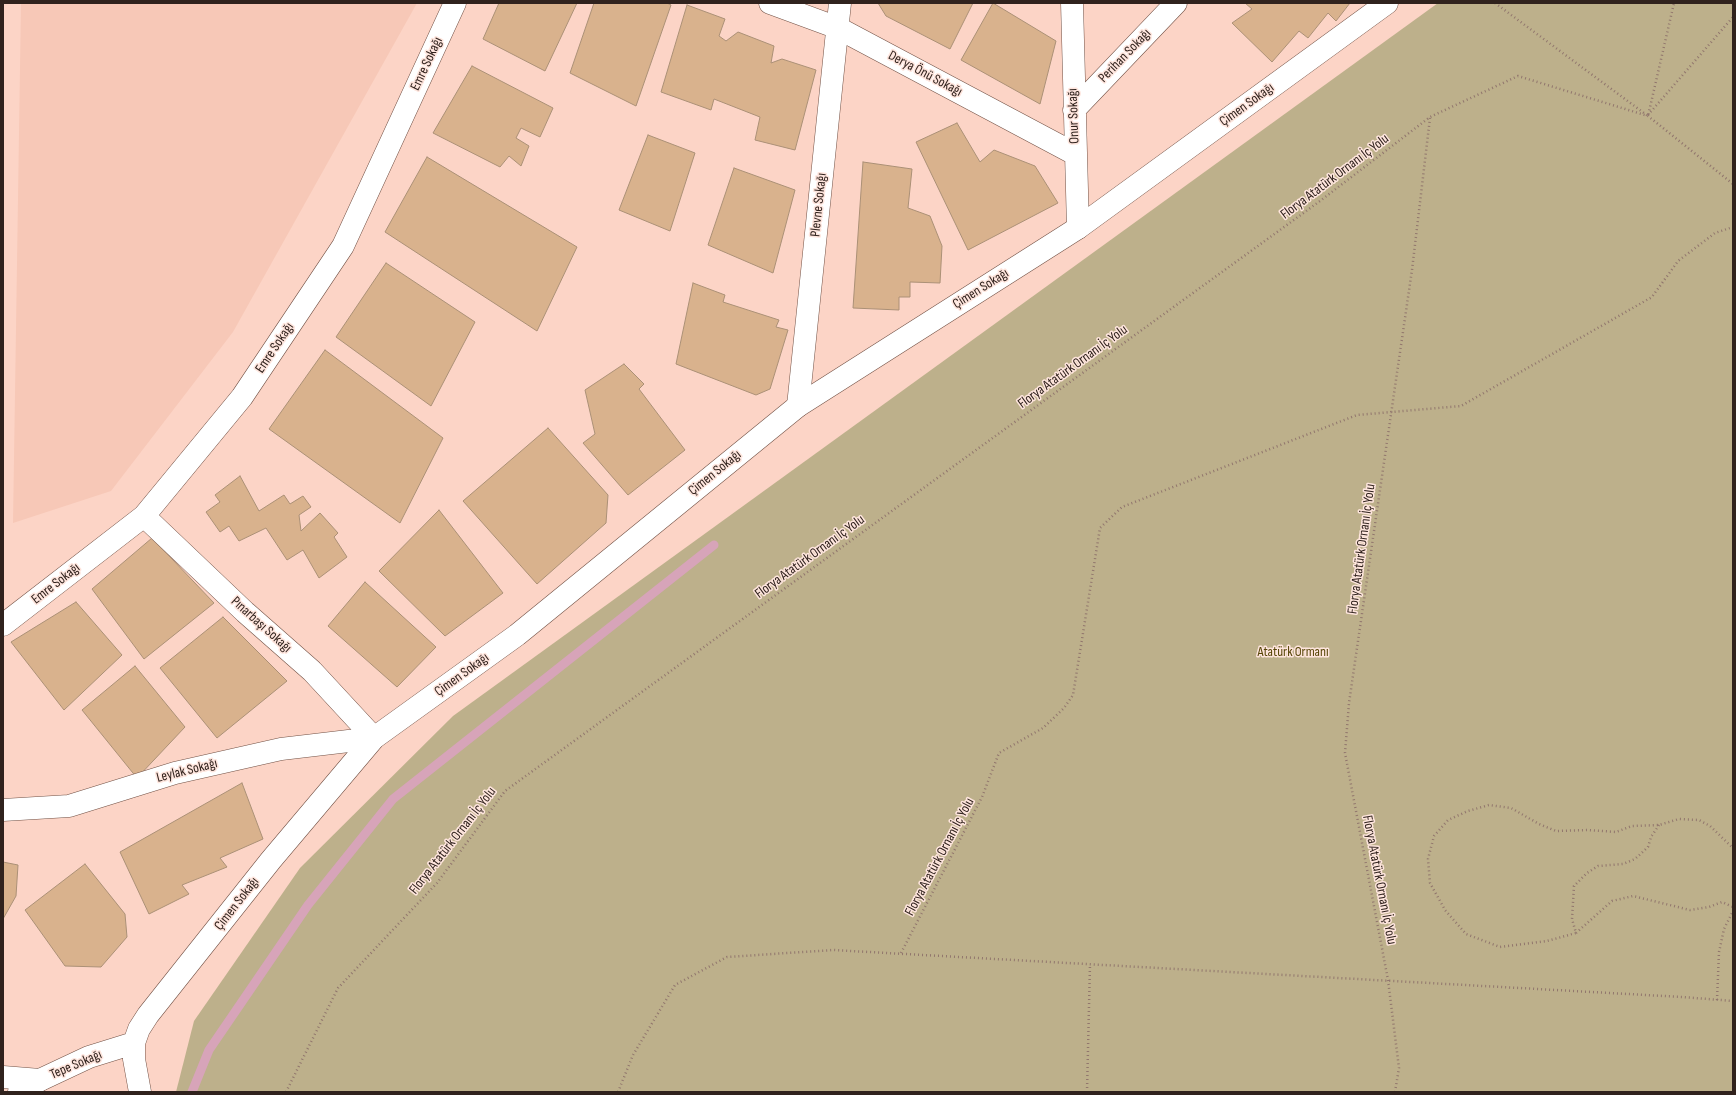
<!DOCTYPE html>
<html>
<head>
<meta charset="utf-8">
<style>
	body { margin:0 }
	#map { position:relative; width:1736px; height:1095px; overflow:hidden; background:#fcd4c6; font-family:"Sofia Sans Condensed",sans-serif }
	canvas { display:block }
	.frame { position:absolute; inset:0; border:4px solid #30221d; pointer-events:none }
</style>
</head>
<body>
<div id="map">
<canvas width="1736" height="1095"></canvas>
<div class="frame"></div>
</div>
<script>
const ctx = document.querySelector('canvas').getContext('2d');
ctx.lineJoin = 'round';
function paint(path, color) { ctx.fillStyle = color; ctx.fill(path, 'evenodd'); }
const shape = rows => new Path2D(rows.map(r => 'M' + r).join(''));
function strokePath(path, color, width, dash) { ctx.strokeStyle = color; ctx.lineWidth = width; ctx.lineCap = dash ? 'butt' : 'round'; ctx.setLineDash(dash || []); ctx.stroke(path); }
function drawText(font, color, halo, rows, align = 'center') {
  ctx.font = font + ' "Sofia Sans Condensed",sans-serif'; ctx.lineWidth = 3; ctx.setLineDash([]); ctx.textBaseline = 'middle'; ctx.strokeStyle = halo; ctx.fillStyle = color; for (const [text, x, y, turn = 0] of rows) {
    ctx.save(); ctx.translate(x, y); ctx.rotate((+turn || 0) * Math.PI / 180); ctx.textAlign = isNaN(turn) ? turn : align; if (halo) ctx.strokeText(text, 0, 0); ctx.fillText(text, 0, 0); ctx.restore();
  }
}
paint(shape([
	[21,3,417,3,233,332,111,491,13,523]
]), '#f7c8b7');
paint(shape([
	[1438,3,1733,3,1733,1092,176,1092,194,1021,300,868,453,716]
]), '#bdb08b');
strokePath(shape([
	[192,1092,209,1050,308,905,393,799,714,545]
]), '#d7a4b9', 9);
const building = shape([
	[499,3,577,3,545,71,483,39,499,3],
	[594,3,667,3,671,5,636,106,570,73,594,3],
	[878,3,973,3,950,49,886,16,878,3],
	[993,3,1056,41,1040,104,961,60,993,3],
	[1245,3,1350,3,1336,21,1328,13,1308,38,1299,31,1272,62,1232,23,1252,9,1245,3],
	[687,5,725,19,719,36,726,41,738,32,774,46,771,63,782,59,816,70,795,150,755,140,760,117,714,99,711,110,661,92,687,5],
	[472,66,553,108,540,137,521,128,516,138,529,146,521,166,509,156,500,167,433,133,472,66],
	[957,123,980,162,994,150,1035,166,1058,203,968,250,916,142,957,123],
	[648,135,695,153,670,231,619,210,648,135],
	[427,157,577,247,537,331,385,232,427,157],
	[863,162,912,169,908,208,930,216,942,246,940,283,910,282,910,297,899,297,899,310,853,308,863,162],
	[734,168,795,190,773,273,708,245,734,168],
	[386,263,475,322,431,406,336,337,386,263],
	[693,283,725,295,723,302,779,320,776,327,788,330,770,389,756,395,676,364,693,283],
	[325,350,443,438,400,523,269,429,325,350],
	[624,364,644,384,639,389,685,450,628,495,583,443,595,434,585,390,624,364],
	[548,428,608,495,606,523,537,584,463,501,548,428],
	[240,476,259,511,284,495,290,504,303,496,311,507,299,515,301,531,320,513,338,533,334,537,347,557,319,578,303,550,287,560,266,528,239,541,229,526,220,532,206,512,220,502,215,495,240,476],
	[439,510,503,593,445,636,379,571,439,510],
	[152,538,214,603,144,659,92,589,152,538],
	[365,582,436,647,397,687,328,626,365,582],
	[76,602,122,655,64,710,11,642,76,602],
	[223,617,287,681,217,738,160,668,223,617],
	[135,666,185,727,137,778,82,710,135,666],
	[242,783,263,839,220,858,227,867,182,885,189,894,149,914,120,852,242,783],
	[3,862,18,865,16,896,3,919,3,862],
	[85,864,125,914,127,937,101,967,65,966,25,910,85,864]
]);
paint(building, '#d9b28d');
strokePath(building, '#ab9076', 1);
const minor = shape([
	[770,3,838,28,1075,154],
	[1072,3,1078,228],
	[1074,110,1176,3],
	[798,406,840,3],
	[144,516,245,612,312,671,374,738],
	[3,625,144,516,242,397,343,246,455,3],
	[3,810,69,806,175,773,281,749,374,738],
	[3,1077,40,1080]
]);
const secondary = shape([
	[19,1092,40,1080,89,1057,134,1043],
	[140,1092,134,1059,134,1043,139,1029,148,1015,271,860,374,738,517,635,798,406,1078,228,1387,3]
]);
strokePath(minor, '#725145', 23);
strokePath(secondary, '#725145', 23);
strokePath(shape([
	[1495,3,1648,116,1674,3],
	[1648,115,1733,17],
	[1659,825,1651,837,1648,847,1635,859,1623,864,1598,866,1587,873,1574,886,1572,919,1576,933,1547,941,1500,947,1466,934,1445,910,1430,883,1428,859,1434,836,1448,820,1468,811,1489,805,1511,808,1539,824,1556,831,1588,830,1616,832,1632,826,1659,825,1679,819,1699,820,1710,826,1733,848],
	[1576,933,1612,901,1633,896,1690,910,1709,907,1722,902,1733,907],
	[901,953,982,797,999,753,1043,728,1064,708,1073,695,1100,528,1122,507,1357,415,1461,406,1652,297,1678,261,1715,233,1733,227],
	[1717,1000,1719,952,1724,929,1733,911],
	[286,1092,338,988,437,883,505,791,1320,201,1430,117,1518,76,1648,116,1733,184],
	[618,1092,633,1055,675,985,727,957,833,950,1682,997,1733,1001],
	[1087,1092,1090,964],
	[1395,1092,1399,1068,1388,980,1345,753,1349,703,1412,270,1430,118]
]), '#91766d', 2.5, [1, 3]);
strokePath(minor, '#fff', 22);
strokePath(secondary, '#fff', 22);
drawText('14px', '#30221d', '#fee5dd', [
	["Perihan Sokağı",1125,56,-46],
	["Emre Sokağı",427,64,-65],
	["Derya Önü Sokağı",925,74,28],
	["Çimen Sokağı",1247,105,-36],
	["Onur Sokağı",1074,116,-92],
	["Florya Atatürk Ornanı İç Yolu",1335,177,-37],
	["Plevne Sokağı",819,205,-84],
	["Çimen Sokağı",981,289,-32],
	["Emre Sokağı",275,348,-56],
	["Florya Atatürk Ornanı İç Yolu",1073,367,-36],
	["Çimen Sokağı",715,473,-39],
	["Florya Atatürk Ornanı İç Yolu",1362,549,-82],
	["Florya Atatürk Ornanı İç Yolu",810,557,-36],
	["Emre Sokağı",56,584,-38],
	["Pınarbaşı Sokağı",261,625,42],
	["Çimen Sokağı",462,675,-36],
	["Leylak Sokağı",187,771,-14],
	["Florya Atatürk Ornanı İç Yolu",453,841,-52],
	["Florya Atatürk Ornanı İç Yolu",940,857,-62],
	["Florya Atatürk Ornanı İç Yolu",1379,880,79],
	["Çimen Sokağı",237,904,-52],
	["Tepe Sokağı",76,1065,-23]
]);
drawText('14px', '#564406', '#fee5dd', [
	["Atatürk Ormanı",1293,652]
]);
</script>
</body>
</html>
